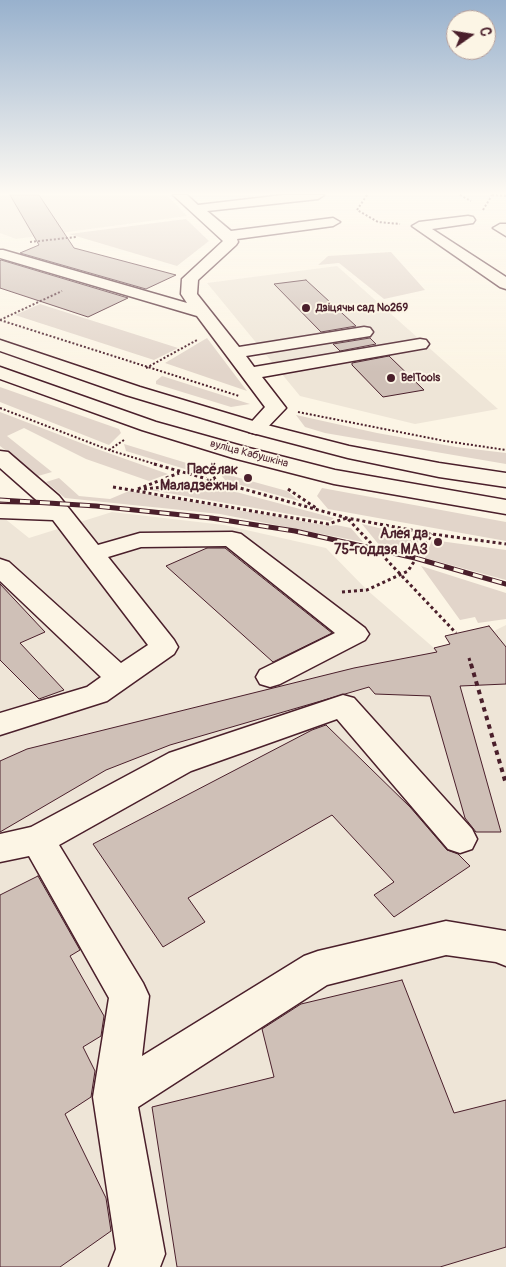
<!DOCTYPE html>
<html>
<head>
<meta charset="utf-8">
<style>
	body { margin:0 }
	#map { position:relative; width:506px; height:1267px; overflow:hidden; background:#fcf5e5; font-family:Pangolin,sans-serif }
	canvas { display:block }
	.north { position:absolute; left:446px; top:10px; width:50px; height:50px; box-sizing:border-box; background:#fcf5e5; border:1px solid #b59f9b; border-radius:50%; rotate:77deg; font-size:14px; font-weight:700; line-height:20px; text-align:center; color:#4a1f2b }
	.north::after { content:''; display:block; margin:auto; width:18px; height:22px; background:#4a1f2b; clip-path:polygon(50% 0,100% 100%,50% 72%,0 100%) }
</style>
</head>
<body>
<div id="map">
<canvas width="506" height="1267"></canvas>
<div class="north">С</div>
</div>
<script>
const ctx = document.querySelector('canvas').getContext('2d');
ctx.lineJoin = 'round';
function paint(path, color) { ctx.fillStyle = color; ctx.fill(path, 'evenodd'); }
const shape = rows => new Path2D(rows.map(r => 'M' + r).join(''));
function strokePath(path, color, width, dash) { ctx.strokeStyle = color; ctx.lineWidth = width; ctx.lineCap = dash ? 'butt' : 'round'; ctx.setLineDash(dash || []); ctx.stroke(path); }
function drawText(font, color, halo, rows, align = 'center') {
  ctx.font = font + ' Pangolin,sans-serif'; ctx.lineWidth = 4; ctx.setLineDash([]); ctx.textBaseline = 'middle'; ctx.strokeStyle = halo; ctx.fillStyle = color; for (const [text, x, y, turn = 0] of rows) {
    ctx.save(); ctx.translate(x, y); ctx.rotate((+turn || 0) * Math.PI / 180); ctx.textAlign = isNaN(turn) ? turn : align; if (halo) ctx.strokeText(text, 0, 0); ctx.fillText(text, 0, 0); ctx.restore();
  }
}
paint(shape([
	[0,195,167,195,187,216,16,239,0,233],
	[337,266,498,409,415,424,300,396,207,283],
	[112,512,224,525,326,548,367,590,434,648,450,644,445,636,490,626,494,631,506,625,506,1267,0,1267,0,517,4,518,29,538]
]), '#eee5d7');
paint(shape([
	[186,219,209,241,177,266,69,234],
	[391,252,425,290,384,299,339,263,318,265,328,256],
	[40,304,178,348,154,360,15,315],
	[207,338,247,391,165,363],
	[162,376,250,404,231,407,156,384,156,381],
	[0,387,119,429,121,433,109,445,0,402],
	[0,412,94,448,168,474,149,481,86,459,24,428,7,436,52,472,38,476,0,446],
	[296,415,377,433,456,447,506,453,506,464,325,433,305,427],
	[124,444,203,468,208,476,126,451],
	[218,472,287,491,299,501,226,481],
	[59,478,79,496,110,499,129,491,329,526,336,525,351,528,363,542,220,514,65,498,46,482],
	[210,485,334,518,330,521,150,490],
	[322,488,506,522,506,541,328,509,317,496],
	[362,524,421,538,409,557,384,551],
	[432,540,506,550,506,580,425,558],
	[421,566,506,593,506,619,478,623,475,617,460,620]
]), '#e2d5ca');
const building = shape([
	[10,195,39,195,74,248,176,275,146,289,20,253,39,245,10,195],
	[0,261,1,260,128,298,88,317,0,288,0,261],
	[306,280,356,326,321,332,274,284,306,280],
	[370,338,376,344,340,351,333,344,370,338],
	[389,356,424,390,383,397,352,365,352,363,389,356],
	[207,548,225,548,332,633,273,662,166,566,207,548],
	[0,584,45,632,20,643,64,690,39,699,0,660,0,584],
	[489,626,506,647,506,684,460,686,501,832,476,832,465,818,430,696,375,694,369,687,170,745,106,770,0,832,0,761,27,749,354,668,437,652,434,648,450,644,445,636,489,626],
	[326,725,410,807,447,850,458,854,470,866,394,917,374,895,394,882,332,815,188,898,205,922,163,947,93,844,312,730,326,725],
	[38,876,80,950,70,956,104,1016,101,1036,83,1047,95,1071,91,1097,65,1114,106,1198,111,1231,60,1267,0,1267,0,895,38,876],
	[402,980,454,1113,506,1100,506,1247,440,1267,177,1267,152,1107,274,1077,262,1029,301,1004,402,980]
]);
paint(building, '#cfc0b7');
strokePath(building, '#4a1f2b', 1);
const minor = shape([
	[173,195,187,195,198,205,283,195,324,195,318,199,207,211,231,231,333,218,340,222,333,226,237,239,238,242,236,245,198,280,197,294,239,347,364,327,370,328,373,332,370,336,364,337,246,356,254,367,420,339,426,340,429,344,426,348,420,349,262,377,286,408,263,432,256,434,249,432,246,428,265,407,197,316,0,258,0,250,3,250,187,303,181,294,182,279,223,241,173,195],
	[468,216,473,217,475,220,473,223,432,229,506,277,506,289,500,287,412,226,419,222,468,216],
	[500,224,506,224,506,236,493,228,500,224],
	[0,451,8,452,59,496,98,545,140,533,232,532,241,534,365,628,369,634,365,640,280,684,270,687,260,684,256,677,260,670,335,633,226,546,141,547,108,557,174,640,178,647,174,654,107,701,0,735,0,713,87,687,101,677,0,581,0,559,9,562,121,663,148,645,53,520,0,518,0,504,42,505,0,468,0,451],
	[343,695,354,698,472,829,477,839,472,849,460,853,448,849,337,719,191,771,59,845,143,983,149,996,142,1056,304,956,318,951,446,921,506,931,506,966,496,962,446,955,327,985,138,1107,165,1254,160,1267,109,1267,116,1249,93,1097,109,998,29,856,0,862,0,834,31,827,169,753,343,695]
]);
const major = shape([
	[0,340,140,387,263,424,349,446,439,463,506,473,506,487,439,477,348,458,249,432,126,395,0,351,0,340],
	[0,367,156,422,249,448,335,470,506,500,506,514,334,484,233,458,142,430,0,379,0,367]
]);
strokePath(minor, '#4a1f2b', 3);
strokePath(major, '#4a1f2b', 3);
strokePath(shape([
	[367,195,357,210,378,222,400,224],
	[460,195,471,201],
	[492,195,506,196],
	[483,210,492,195],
	[30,242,76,237],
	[0,320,239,396],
	[0,320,62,291],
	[146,368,197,340],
	[0,408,109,450,158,465],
	[298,412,445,441,506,450],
	[109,450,124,440]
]), '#4a1f2b', 2, [2, 2]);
strokePath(shape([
	[154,464,347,518,432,534,506,544],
	[208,466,217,483],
	[113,487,328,524,347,518,456,633],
	[138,489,179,473],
	[144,489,210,482],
	[288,489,316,508],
	[342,592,367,590,408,571,432,534],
	[469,658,471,665]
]), '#4a1f2b', 3, [3, 3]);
strokePath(shape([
	[471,664,506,784]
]), '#4a1f2b', 4, [4.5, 4.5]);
paint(minor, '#fcf5e5');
paint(major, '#fcf5e5');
const rail = shape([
	[0,500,96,506,211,518,295,531,415,558,506,584]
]);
strokePath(rail, '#4a1f2b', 5);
strokePath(rail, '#fcf5e5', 3, [10]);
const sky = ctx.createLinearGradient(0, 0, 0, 372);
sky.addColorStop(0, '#98b1cd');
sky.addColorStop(0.52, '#fefaf3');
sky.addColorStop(1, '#fefaf300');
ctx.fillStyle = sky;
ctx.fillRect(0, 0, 506, 372);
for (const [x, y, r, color] of [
	[306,308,5,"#4a1f2b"],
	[391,378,5,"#4a1f2b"],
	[248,478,5,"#4a1f2b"],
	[438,542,5,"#4a1f2b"]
]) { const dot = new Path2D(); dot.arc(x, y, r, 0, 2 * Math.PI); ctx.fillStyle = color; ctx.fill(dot); strokePath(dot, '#fcf5e5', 2); }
drawText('bold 11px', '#4a1f2b', '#fcf5e5', [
	["Дзіцячы сад №269",316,308],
	["BelTools",401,378]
], 'left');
drawText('11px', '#4a1f2b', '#fcf5e5', [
	["вуліца Кабушкіна",249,454,15]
]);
drawText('bold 14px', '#4a1f2b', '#fcf5e5', [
	["Пасёлак",238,470],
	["Маладзёжны",238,486],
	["Алея да",428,534],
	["75-годдзя МАЗ",428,550]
], 'right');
</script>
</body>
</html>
